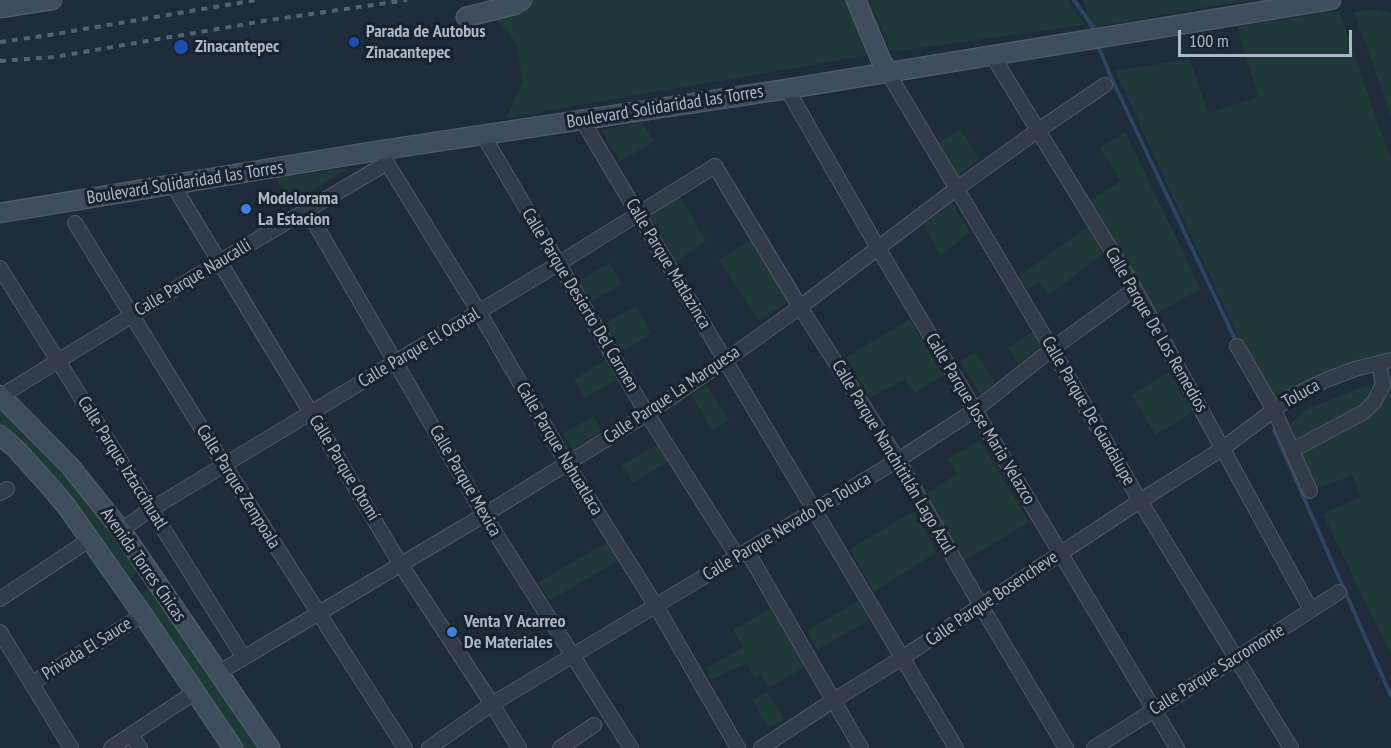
<!DOCTYPE html>
<html>
<head>
<meta charset="utf-8">
<style>
	body { margin:0 }
	#map { position:relative; width:1391px; height:748px; overflow:hidden; background:#1e2b38; font-family:"PT Sans Narrow",sans-serif }
	canvas { display:block }
	.scale { position:absolute; left:1178px; top:30px; width:174px; height:27px; box-sizing:border-box; border:3px solid #acb7c6; border-top:0; padding-left:8px; font-size:18px; line-height:21px; white-space:nowrap; color:#acb7c6; -webkit-text-stroke:4px #17222d; paint-order:stroke }
</style>
</head>
<body>
<div id="map">
<canvas width="1391" height="748"></canvas>
<div class="scale">100 m</div>
</div>
<script>
const ctx = document.querySelector('canvas').getContext('2d');
ctx.lineJoin = 'round';
function paint(path, color) { ctx.fillStyle = color; ctx.fill(path, 'evenodd'); }
const shape = rows => new Path2D(rows.map(r => 'M' + r).join(''));
function strokePath(path, color, width, dash) { ctx.strokeStyle = color; ctx.lineWidth = width; ctx.lineCap = dash ? 'butt' : 'round'; ctx.setLineDash(dash || []); ctx.stroke(path); }
function drawText(font, color, halo, rows, align = 'center') {
  ctx.font = font + ' "PT Sans Narrow",sans-serif'; ctx.lineWidth = 6; ctx.setLineDash([]); ctx.textBaseline = 'middle'; ctx.strokeStyle = halo; ctx.fillStyle = color; for (const [text, x, y, turn = 0] of rows) {
    ctx.save(); ctx.translate(x, y); ctx.rotate((+turn || 0) * Math.PI / 180); ctx.textAlign = isNaN(turn) ? turn : align; if (halo) ctx.strokeText(text, 0, 0); ctx.fillText(text, 0, 0); ctx.restore();
  }
}
paint(shape([
	[521,0,846,0,869,55,506,118,523,82,516,42,482,6],
	[870,0,1068,0,1085,25,891,52],
	[1083,0,1248,0,1093,27],
	[1376,9,1391,13,1391,116,1354,12],
	[1339,11,1391,160,1391,356,1306,387,1275,417,1115,71,1190,59,1208,113,1258,97,1237,26],
	[642,122,654,142,620,161,601,130],
	[961,129,979,159,958,176,938,143],
	[1125,132,1201,289,1155,314,1089,201,1121,181,1100,148],
	[349,168,290,204,276,178],
	[678,193,706,241,676,262,648,213],
	[952,203,970,232,940,256,924,225],
	[1087,227,1103,254,1048,296,1039,283,1028,290,1019,276],
	[752,239,788,301,759,321,719,260],
	[610,263,622,284,591,302,578,281],
	[636,306,651,334,621,353,603,324],
	[910,319,943,376,914,393,905,379,870,398,846,357],
	[1033,331,1042,346,1018,364,1008,348],
	[975,352,995,382,981,395,960,362],
	[606,359,616,380,585,398,574,380],
	[1169,372,1192,412,1156,435,1131,395],
	[1391,376,1391,656,1323,514,1360,497,1353,475,1315,490,1283,432,1305,410],
	[707,386,729,420,712,430,691,395],
	[0,409,64,470,138,571,129,581,0,427],
	[593,416,602,431,573,450,563,434],
	[980,440,1029,522,965,561,926,494,957,474,948,459],
	[657,444,668,462,633,483,622,465],
	[914,511,937,552,874,592,850,549],
	[606,543,619,560,549,601,538,582],
	[150,588,259,748,240,748,139,597],
	[858,601,869,620,817,650,807,631],
	[771,608,805,667,768,688,761,675,754,678,746,663,711,680,707,668,743,647,733,630],
	[767,692,785,720,768,728,752,700]
]), '#203839');
strokePath(shape([
	[1074,0,1093,27,1095,35],
	[1098,45,1110,75,1234,337],
	[1274,430,1391,696]
]), '#2e455f', 4);
const minor = shape([
	[992,55,1135,289,1311,610],
	[888,73,1052,349,1140,501,1291,748],
	[787,89,878,248,1177,748],
	[582,120,956,748],
	[483,135,647,414,737,556],
	[382,150,387,163,479,312,567,464,656,606,738,748],
	[173,185,311,413,401,565,492,704,519,748],
	[307,210,484,515,631,748],
	[75,223,224,465,405,748],
	[0,268,244,658],
	[1237,346,1274,410,1310,491],
	[1,396,219,262,387,163],
	[1293,450,1364,412,1374,402,1383,385,1379,363],
	[0,493,7,489],
	[121,530,150,510,224,465,558,264,715,166,800,307,898,460,981,606,1066,748],
	[747,551,861,748],
	[0,599,89,540],
	[0,632,71,748],
	[218,673,484,515,647,414,726,360,800,307,956,189,1037,131,1105,85],
	[32,683,143,615],
	[131,735,140,748],
	[111,748,195,692],
	[429,748,492,704,898,460,975,410,1052,349,1135,289],
	[560,748,594,725],
	[761,748,834,700,902,658,1140,501,1222,449,1274,410,1292,396,1326,380,1355,369,1391,360],
	[1094,748,1237,658,1339,592]
]);
const secondary = shape([
	[856,0,881,60,888,73],
	[0,8,52,0],
	[466,17,514,5,522,0],
	[0,213,382,150,787,89,1331,0],
	[0,395,70,466,121,530,270,748],
	[0,435,17,450,52,489,67,507,143,615,233,748]
]);
strokePath(minor, '#4f5a67', 16);
strokePath(secondary, '#4f5a67', 21);
strokePath(minor, '#323c49', 14);
strokePath(secondary, '#3f4c5c', 18);
strokePath(shape([
	[0,42,49,35,256,0],
	[0,61,54,57,270,20,407,0]
]), '#536170', 4, [6, 6]);
for (const [x, y, r, color] of [
	[354,42,6,"#1a4fb4"],
	[181,47,8,"#1a4fb4"],
	[246,209,6,"#3f7fe0"],
	[452,632,6,"#3f7fe0"]
]) { const dot = new Path2D(); dot.arc(x, y, r, 0, 2 * Math.PI); ctx.fillStyle = color; ctx.fill(dot); strokePath(dot, '#17222d', 2); }
drawText('bold 18px', '#acb7c6', '#17222d', [
	["Parada de Autobus",366,32],
	["Zinacantepec",366,53],
	["Zinacantepec",195,47],
	["Modelorama",258,199],
	["La Estacion",258,220],
	["Venta Y Acarreo",464,622],
	["De Materiales",464,643]
], 'left');
drawText('18px', '#acb7c6', '#17222d', [
	["Boulevard Solidaridad las Torres",665,107,-9],
	["Boulevard Solidaridad las Torres",185,183,-9],
	["Calle Parque Matlazinca",668,264,59],
	["Calle Parque Naucalli",193,278,-31],
	["Calle Parque Desierto Del Carmen",580,300,59],
	["Calle Parque De Los Remedios",1156,330,60],
	["Calle Parque El Ocotal",419,348,-31],
	["Toluca",1301,394,-30],
	["Calle Parque La Marquesa",672,395,-34],
	["Calle Parque De Guadalupe",1088,411,60],
	["Calle Parque Jose Maria Velazco",980,419,59],
	["Calle Parque Nahuatlaca",559,449,59],
	["Calle Parque Nanchititlán Lago Azul",893,457,59],
	["Calle Parque Iztaccíhuatl",122,463,58],
	["Calle Parque Otomí",344,468,59],
	["Calle Parque Mexica",465,481,60],
	["Calle Parque Zempoala",238,487,58],
	["Calle Parque Nevado De Toluca",787,527,-31],
	["Avenida Torres Chicas",143,565,55],
	["Calle Parque Bosencheve",992,599,-34],
	["Privada El Sauce",87,649,-32],
	["Calle Parque Sacromonte",1217,670,-32]
]);
</script>
</body>
</html>
